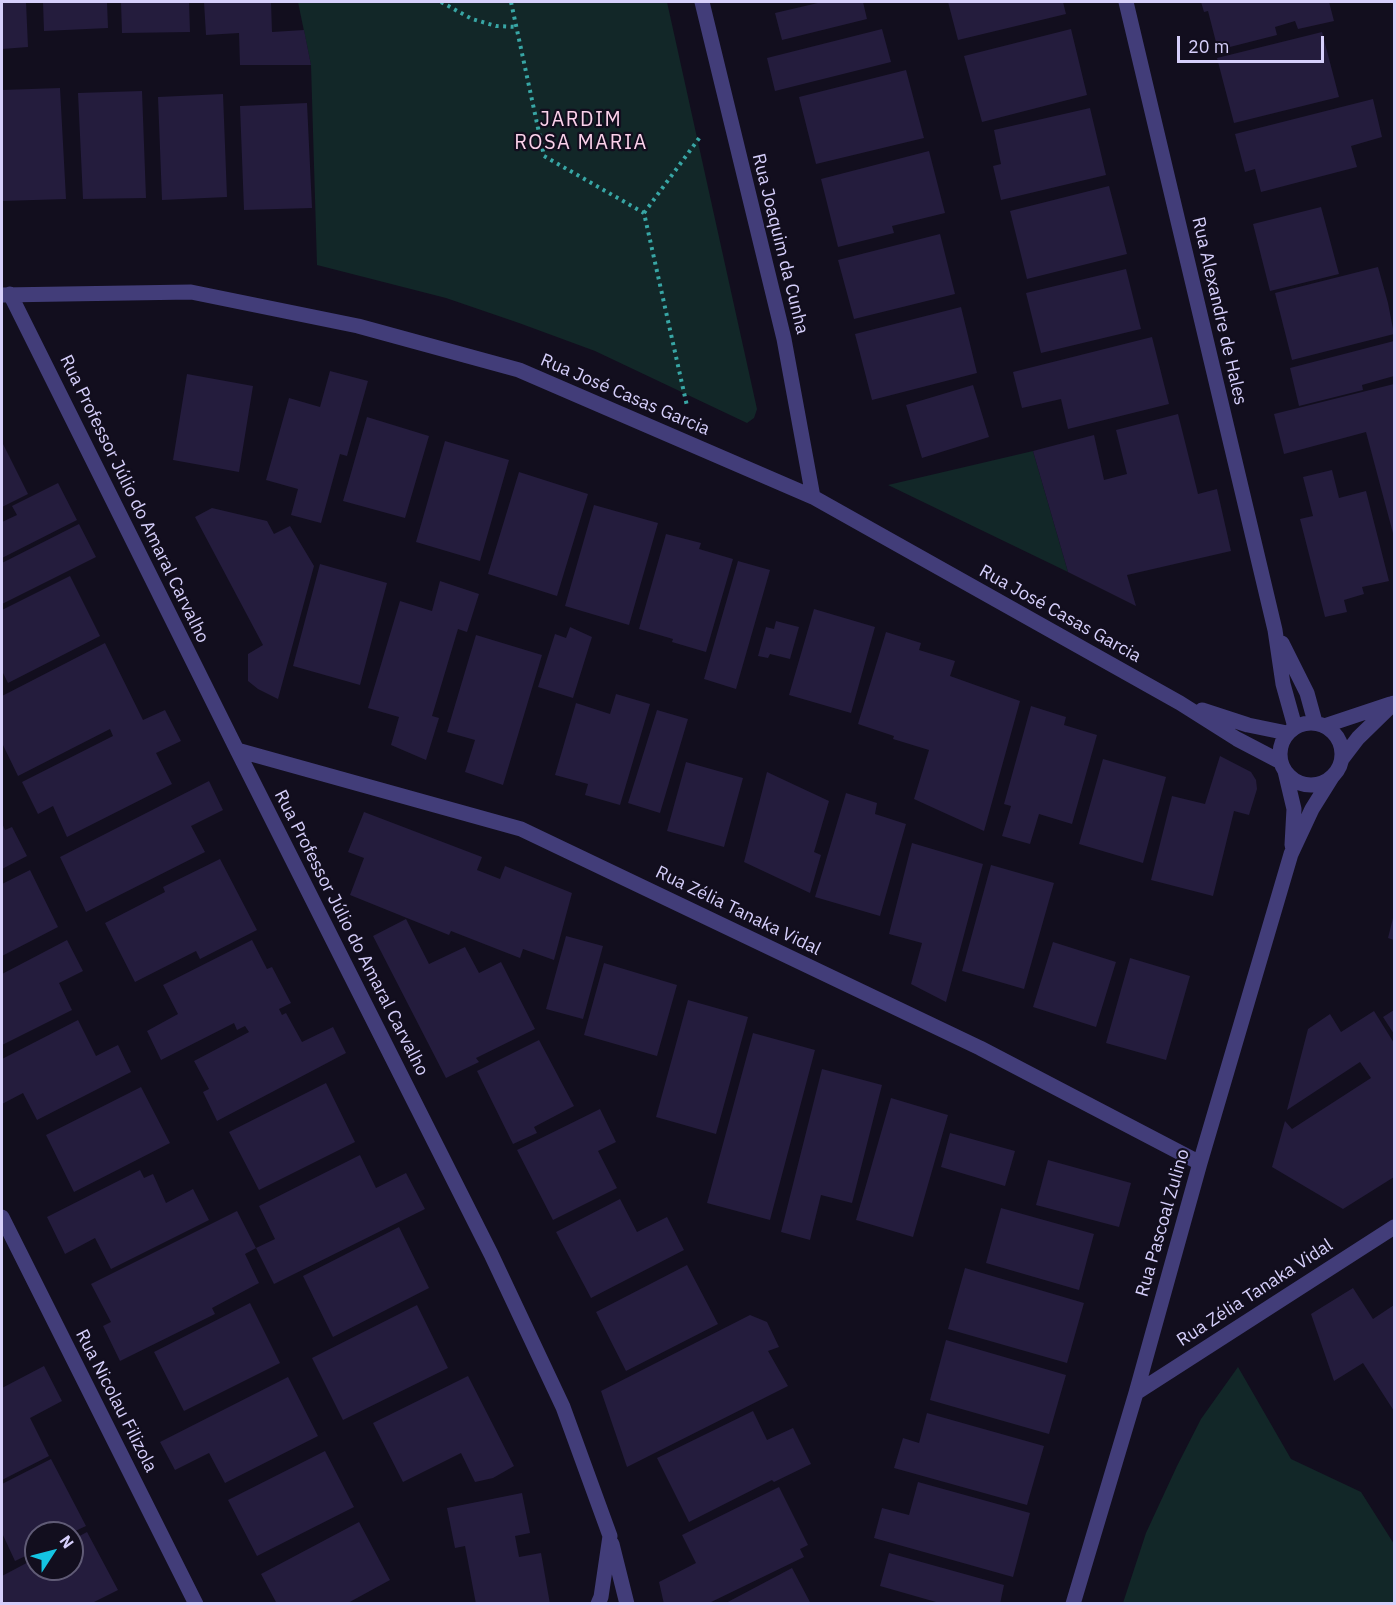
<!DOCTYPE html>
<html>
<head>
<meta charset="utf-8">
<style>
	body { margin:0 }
	#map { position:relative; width:1396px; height:1605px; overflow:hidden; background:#120e1e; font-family:"IBM Plex Sans",sans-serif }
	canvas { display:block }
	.frame { position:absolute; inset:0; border:3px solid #d6cffb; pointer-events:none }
	.north { position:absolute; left:24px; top:1521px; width:60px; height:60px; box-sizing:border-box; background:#120e1e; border:2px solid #605b76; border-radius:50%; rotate:54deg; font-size:16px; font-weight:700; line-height:24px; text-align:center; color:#d6cffb }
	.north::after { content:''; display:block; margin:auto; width:21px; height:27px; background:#14c4e2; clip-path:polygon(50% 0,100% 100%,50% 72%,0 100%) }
	.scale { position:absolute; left:1177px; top:36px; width:147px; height:27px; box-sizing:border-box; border:3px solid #d6cffb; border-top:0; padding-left:8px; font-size:18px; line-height:21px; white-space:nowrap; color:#d6cffb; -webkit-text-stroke:4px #120e1e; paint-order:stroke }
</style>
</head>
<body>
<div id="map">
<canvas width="1396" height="1605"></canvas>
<div class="frame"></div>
<div class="north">N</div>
<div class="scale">20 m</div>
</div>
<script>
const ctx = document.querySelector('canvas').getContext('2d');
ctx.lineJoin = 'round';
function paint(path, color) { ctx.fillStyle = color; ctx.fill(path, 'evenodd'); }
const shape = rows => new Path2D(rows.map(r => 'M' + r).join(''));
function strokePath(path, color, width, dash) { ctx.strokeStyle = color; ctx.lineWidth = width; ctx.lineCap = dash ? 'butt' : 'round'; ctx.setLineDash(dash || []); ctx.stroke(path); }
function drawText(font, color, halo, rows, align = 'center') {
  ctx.font = font + ' "IBM Plex Sans",sans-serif'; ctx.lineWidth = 4.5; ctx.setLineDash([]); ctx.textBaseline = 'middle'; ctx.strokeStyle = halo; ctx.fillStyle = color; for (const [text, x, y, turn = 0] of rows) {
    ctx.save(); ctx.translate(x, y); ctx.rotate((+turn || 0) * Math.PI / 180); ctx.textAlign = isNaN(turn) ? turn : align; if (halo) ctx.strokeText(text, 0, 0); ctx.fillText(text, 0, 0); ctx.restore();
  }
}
paint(shape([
	[298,2,667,2,757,409,754,418,747,423,595,351,519,323,446,298,317,265,311,65],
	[1033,451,1068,572,888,485],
	[1238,1367,1291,1459,1361,1492,1394,1544,1394,1603,1123,1603,1146,1533,1177,1466,1201,1419]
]), '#122728');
paint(shape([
	[2,2,26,2,28,47,2,49],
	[43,2,107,2,108,28,44,31],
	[121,2,189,2,190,32,122,33],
	[204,2,271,2,272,32,304,30,311,65,240,65,239,33,206,35],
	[822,2,863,2,867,19,782,40,775,13],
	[948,2,1063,2,1066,14,958,40],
	[1201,2,1329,2,1334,21,1298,29,1295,21,1275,27,1277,35,1218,50,1208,11,1204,12],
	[882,29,891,62,775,91,767,58],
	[1071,29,1087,95,982,122,964,56],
	[1322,32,1339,97,1234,123,1217,58],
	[906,70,924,138,816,164,799,97],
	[60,88,66,199,2,201,2,90],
	[142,91,146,198,83,199,78,93],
	[223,94,227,197,162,200,158,97],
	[1373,99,1382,137,1351,146,1357,167,1261,192,1255,169,1245,172,1235,134],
	[307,103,312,208,244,210,240,106],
	[1090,108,1106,175,1001,200,993,166,1001,164,994,130],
	[929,151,945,213,892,226,894,233,838,247,821,179],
	[1109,186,1127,254,1027,279,1010,211],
	[1321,207,1339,274,1270,291,1253,224],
	[940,234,955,294,854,319,838,260],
	[1378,267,1388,303,1394,334,1292,360,1275,293],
	[1126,269,1141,329,1041,353,1026,293],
	[961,307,977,373,872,400,855,334],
	[1152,337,1169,404,1068,429,1061,399,1022,408,1013,372],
	[1394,341,1394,376,1362,385,1363,390,1299,406,1290,368],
	[330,371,368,381,347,456,340,454,321,523,291,515,298,489,266,480,289,398,320,407],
	[187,374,253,386,239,472,173,460],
	[1394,384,1394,537,1366,432,1284,454,1274,414],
	[973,385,989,437,922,458,906,405],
	[1178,414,1198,494,1217,489,1231,551,1127,575,1136,606,1068,572,1033,451,1094,435,1104,480,1127,474,1116,430],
	[367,417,429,436,405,518,343,501],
	[445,441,509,460,480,561,416,542],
	[2,442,28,494,2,507],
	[1332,470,1339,498,1366,491,1389,581,1362,587,1364,594,1344,600,1347,612,1325,617,1300,519,1313,516,1303,477],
	[519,472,588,494,557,596,488,574],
	[58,483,77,520,2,558,2,522,17,515,12,506],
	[594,505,658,523,629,625,565,606],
	[212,508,267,521,274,534,290,526,314,566,278,699,258,689,248,681,248,654,263,645,195,517],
	[79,524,96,557,2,604,2,563],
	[666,534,701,543,699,549,733,559,706,652,672,642,673,639,639,629],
	[738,561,770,570,736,689,704,679],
	[320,564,387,583,360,685,293,666],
	[70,576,100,636,8,683,2,671,2,610],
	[440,581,479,594,467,632,458,629,432,716,439,718,426,760,391,745,399,717,368,708,400,601,432,611],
	[814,609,875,627,851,713,789,695],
	[776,621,799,627,790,659,770,654,768,658,758,656,766,627,774,629],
	[570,627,592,637,573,698,538,687,555,634,566,638],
	[886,632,921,643,919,650,955,661,950,676,1020,701,984,831,914,799,929,750,893,739,894,736,858,724],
	[476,635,542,655,503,785,465,772,475,740,447,732],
	[105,643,143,720,165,710,181,741,156,753,172,784,67,837,53,806,38,814,22,782,113,736,110,729,18,776,2,743,2,696],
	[616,694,650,704,620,805,585,795,588,784,555,775,576,703,610,714],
	[1031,706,1066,717,1064,725,1097,735,1072,824,1039,814,1030,844,1002,836,1011,806,1004,804],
	[657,710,688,719,660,813,628,803],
	[1220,756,1251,772,1256,780,1257,789,1249,815,1234,811,1213,896,1151,880,1172,796,1205,804],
	[1103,759,1166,777,1143,863,1079,844],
	[686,762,743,778,724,847,667,831],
	[767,772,829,801,814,852,821,855,810,893,744,862],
	[209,781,223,810,191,826,205,852,86,912,60,857],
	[846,793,877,803,875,814,906,824,880,916,815,897],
	[364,812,482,857,477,870,500,879,505,866,572,893,554,960,523,949,520,958,451,931,449,935,350,895,364,858,348,852],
	[2,823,5,830,12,827,27,856,2,869],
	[912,843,983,864,946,1002,911,984,922,943,889,934],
	[220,859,257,930,200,959,196,951,135,982,105,923,165,892,163,887],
	[991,865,1054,883,1024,989,962,971],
	[30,870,58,927,2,956,2,884],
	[1394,914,1394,940,1388,938],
	[406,919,429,964,465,947,479,973,501,962,535,1029,476,1058,479,1062,446,1078,373,936],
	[566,936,603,946,583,1019,546,1009],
	[67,940,83,971,59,983,72,1010,2,1045,2,974],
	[252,940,267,969,272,967,291,1003,279,1009,282,1015,286,1013,302,1042,333,1027,346,1053,217,1121,203,1092,209,1089,194,1061,249,1032,245,1026,237,1030,234,1023,161,1060,147,1031,178,1014,163,985],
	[1053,942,1116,962,1096,1027,1033,1007],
	[1130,958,1190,976,1166,1060,1106,1043],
	[604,963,677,985,657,1056,584,1035],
	[688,1000,748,1017,716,1134,656,1117],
	[1394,1010,1394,1034,1383,1017],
	[1374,1011,1394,1043,1394,1177,1343,1209,1272,1167,1285,1121,1292,1129,1371,1078,1360,1062,1287,1110,1308,1029,1330,1014,1341,1032],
	[78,1020,96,1056,118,1045,131,1072,37,1120,23,1093,2,1104,2,1059],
	[753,1033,815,1050,770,1220,707,1203],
	[539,1040,574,1106,534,1127,537,1133,513,1144,477,1071],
	[822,1069,882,1085,852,1203,821,1195,810,1240,781,1232],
	[326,1083,355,1142,259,1190,229,1132],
	[141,1087,170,1143,74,1192,46,1135],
	[891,1098,948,1115,913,1237,856,1220],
	[600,1109,616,1142,598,1151,617,1188,553,1220,517,1150],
	[950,1133,1015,1151,1005,1186,941,1167],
	[360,1155,376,1188,406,1173,425,1209,274,1284,256,1248,275,1239,259,1206],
	[1048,1160,1131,1183,1119,1227,1036,1205],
	[140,1170,144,1178,153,1174,166,1203,193,1189,209,1220,111,1269,95,1238,65,1254,47,1217],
	[620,1199,637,1232,667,1217,684,1250,591,1298,556,1232],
	[1001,1208,1094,1234,1079,1290,986,1263],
	[237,1211,256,1248,245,1254,259,1283,212,1308,215,1314,120,1361,103,1326,111,1322,91,1284],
	[399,1227,429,1288,333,1337,303,1276],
	[687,1265,718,1324,626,1371,596,1312],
	[965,1268,1084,1303,1067,1363,948,1329],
	[1353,1288,1373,1319,1394,1305,1394,1411,1363,1363,1334,1381,1311,1314],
	[250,1303,280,1363,184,1411,154,1352],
	[417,1305,448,1368,343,1420,312,1358],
	[750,1315,767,1322,779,1347,768,1351,788,1386,627,1467,601,1391],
	[946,1340,1066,1375,1049,1434,930,1400],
	[44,1366,62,1401,30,1418,49,1456,2,1480,2,1388],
	[468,1376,514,1466,493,1478,475,1482,461,1453,403,1482,373,1423],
	[288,1377,318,1436,225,1483,209,1453,175,1470,160,1442],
	[753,1411,767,1440,793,1428,811,1464,774,1482,772,1480,689,1522,657,1458],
	[927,1413,1044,1446,1027,1505,894,1468,903,1438,919,1443],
	[325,1451,354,1507,257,1556,228,1500],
	[51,1459,86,1526,71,1533,36,1533,36,1551,15,1561,2,1533,2,1484],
	[918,1482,1030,1513,1013,1577,874,1538,882,1508,909,1515],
	[779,1487,808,1545,800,1549,804,1557,707,1604,664,1604,659,1582,696,1563,682,1535],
	[522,1493,530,1533,515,1536,519,1557,541,1553,550,1604,476,1604,465,1546,455,1548,447,1508],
	[359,1522,390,1580,346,1604,277,1604,261,1574],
	[87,1532,118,1590,90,1604,4,1604,2,1598,2,1576,36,1558,36,1569,72,1569,72,1540],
	[889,1553,1004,1585,1000,1604,935,1604,936,1602,880,1586],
	[792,1568,811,1604,724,1604]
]), '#241c3d');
strokePath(shape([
	[441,2,472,19,496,26,517,27],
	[511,2,544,156,644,213,687,406],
	[644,213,700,137]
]), '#38a6a5', 4, [3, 4.5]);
strokePath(shape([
	[702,2,784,339,813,497],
	[1126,2,1275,630,1283,684,1295,727],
	[10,294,237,750,491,1254,563,1407,610,1536,601,1597,598,1604],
	[2,295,191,292,358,326,519,370,813,497,1180,703,1237,739,1281,762],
	[1282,643,1307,693,1315,722],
	[1202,710,1248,725,1287,733],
	'1280 754a31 31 0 1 1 62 0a31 31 0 1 1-62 0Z',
	[1324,726,1390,704],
	[237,750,521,829,980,1048,1200,1163],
	[1342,759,1358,738,1394,703],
	[1285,771,1294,809,1292,845],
	[2,1217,196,1604],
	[1136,1393,1394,1227],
	[612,1544,627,1604],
	[1073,1604,1136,1393,1200,1163,1291,854,1312,809,1332,777]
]), '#423d79', 15);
drawText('18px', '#d6cffb', '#120e1e', [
	["Rua Joaquim da Cunha",780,244,76],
	["Rua Alexandre de Hales",1219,311,77],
	["Rua José Casas Garcia",625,395,23],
	["Rua Professor Júlio do Amaral Carvalho",134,499,64],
	["Rua José Casas Garcia",1060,614,29],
	["Rua Zélia Tanaka Vidal",738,911,26],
	["Rua Professor Júlio do Amaral Carvalho",351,933,63],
	["Rua Pascoal Zulino",1163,1223,-74],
	["Rua Zélia Tanaka Vidal",1255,1293,-33],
	["Rua Nicolau Filizola",116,1401,63]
]);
ctx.letterSpacing = '1.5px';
drawText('20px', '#fbd1ea', '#120e1e', [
	["JARDIM",581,120],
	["ROSA MARIA",581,143]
]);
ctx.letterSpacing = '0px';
</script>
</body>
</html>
